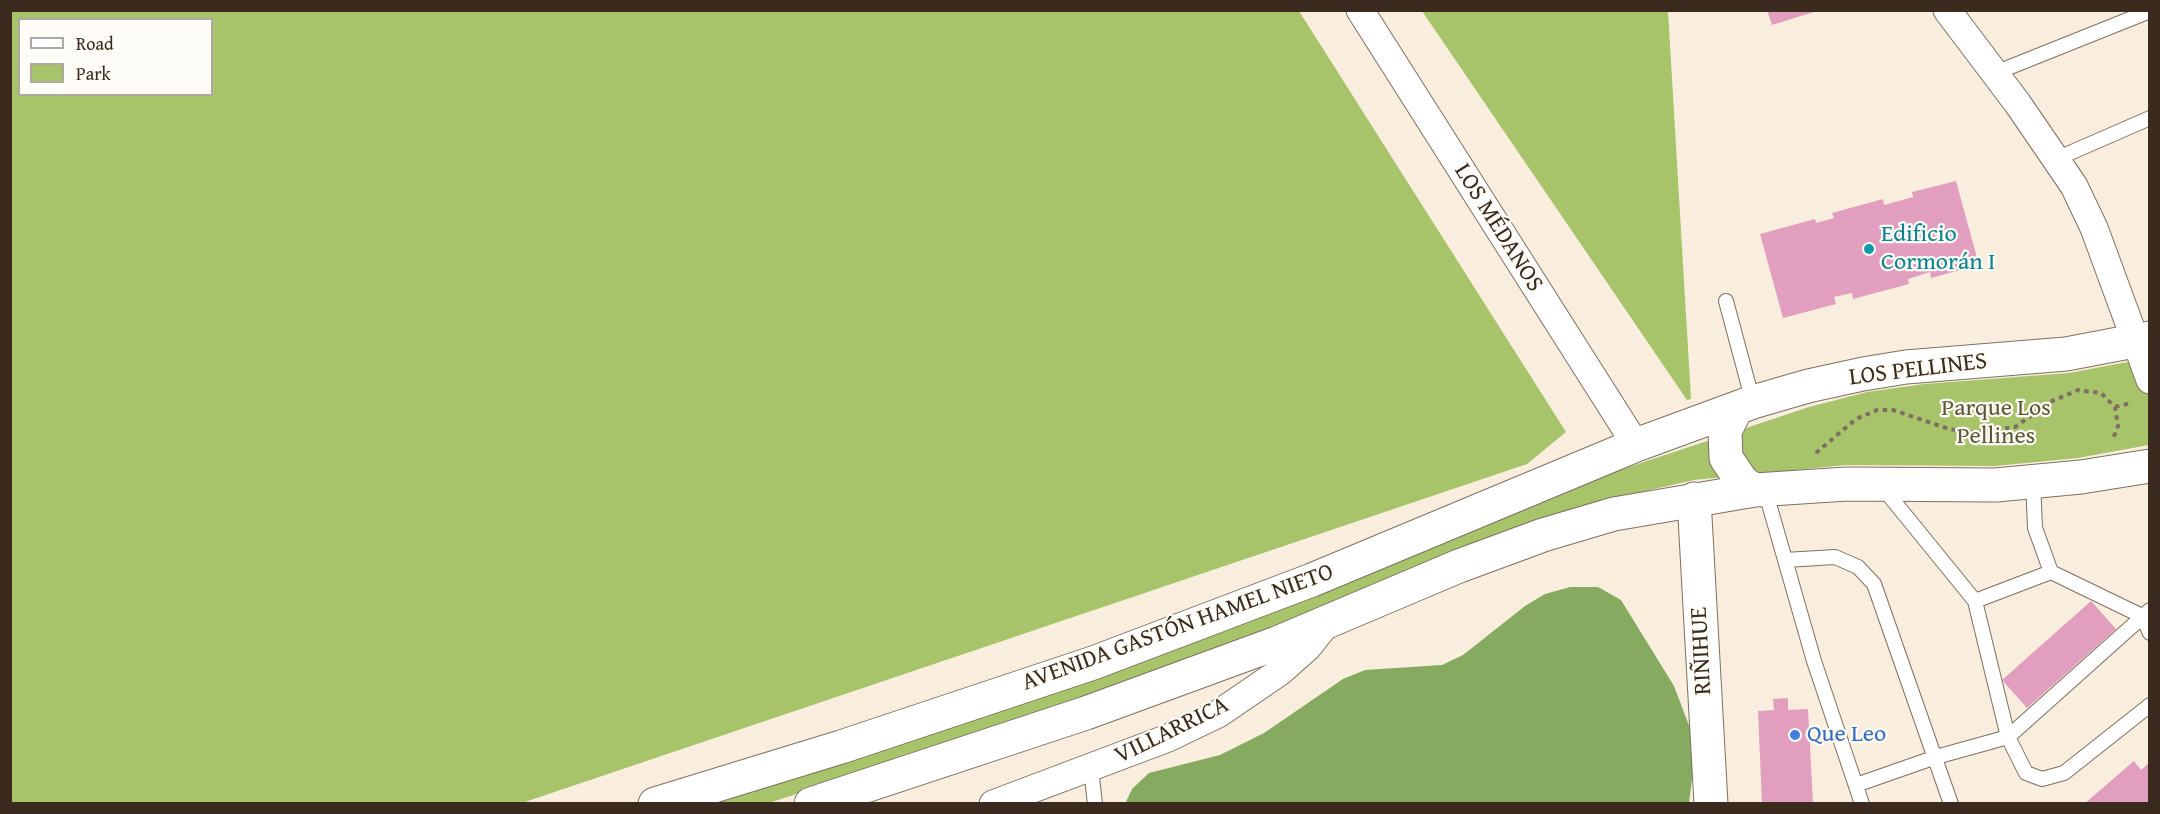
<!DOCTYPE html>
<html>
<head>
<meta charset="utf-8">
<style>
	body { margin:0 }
	#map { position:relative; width:2160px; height:814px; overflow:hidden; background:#f9eede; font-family:"Gentium Book Plus",serif }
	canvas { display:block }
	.frame { position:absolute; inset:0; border:12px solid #3b2a1e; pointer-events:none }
	.legend { position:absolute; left:18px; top:18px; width:195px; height:78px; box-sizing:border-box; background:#fdfcf7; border:2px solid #afa8a0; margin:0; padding:8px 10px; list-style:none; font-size:18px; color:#3b2a1e }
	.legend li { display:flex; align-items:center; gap:12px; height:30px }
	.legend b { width:30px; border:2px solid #afa8a0 }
</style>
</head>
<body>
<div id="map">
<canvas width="2160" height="814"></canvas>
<div class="frame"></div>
<ul class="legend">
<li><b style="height:8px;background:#fff"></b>Road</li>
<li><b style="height:16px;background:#a8c46b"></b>Park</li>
</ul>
</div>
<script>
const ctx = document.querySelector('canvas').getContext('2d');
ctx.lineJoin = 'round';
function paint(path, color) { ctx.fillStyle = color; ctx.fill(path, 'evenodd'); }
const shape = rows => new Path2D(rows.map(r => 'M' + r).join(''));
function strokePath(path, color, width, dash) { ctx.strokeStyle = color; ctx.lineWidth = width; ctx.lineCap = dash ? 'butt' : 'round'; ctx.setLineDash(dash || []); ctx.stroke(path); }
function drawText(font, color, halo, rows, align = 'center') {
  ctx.font = font + ' "Gentium Book Plus",serif'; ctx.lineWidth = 4.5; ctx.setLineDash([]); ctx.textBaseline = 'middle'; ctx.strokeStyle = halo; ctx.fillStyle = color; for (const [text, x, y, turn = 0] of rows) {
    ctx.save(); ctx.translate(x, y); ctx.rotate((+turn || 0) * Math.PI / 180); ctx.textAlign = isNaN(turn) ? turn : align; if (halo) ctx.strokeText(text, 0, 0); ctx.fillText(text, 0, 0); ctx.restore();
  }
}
paint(shape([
	[10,11,1299,11,1566,432,1527,464,522,803,11,803],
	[20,20,212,20,212,94,20,94],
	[1422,11,1668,11,1691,399,1687,400],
	[2149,358,2149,445,2078,458,1995,466,1846,465,1694,480,1610,499,1055,709,769,803,710,804,1572,486,1809,407,1867,392,1924,384,2069,373]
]), '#a8c46b');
paint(shape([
	[1570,587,1598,587,1621,600,1674,686,1693,736,1694,763,1689,803,1125,804,1132,789,1149,773,1220,755,1264,733,1343,679,1365,670,1442,665,1463,655,1525,606,1545,594]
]), '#86aa5f');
paint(shape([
	[1767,10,1817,10,1817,11,1772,25],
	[1956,181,1979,265,1931,278,1930,272,1908,279,1909,284,1853,299,1852,293,1834,297,1836,304,1783,318,1760,234,1815,219,1816,223,1834,218,1832,213,1883,199,1884,205,1913,197,1912,192],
	[2091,601,2116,629,2027,708,2002,680],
	[1788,698,1788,710,1808,709,1813,804,1762,804,1758,711,1774,710,1773,699],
	[2134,761,2141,770,2150,762,2150,804,2084,804]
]), '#e19ebe');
const lane = shape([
	[1995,73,2150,11],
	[2056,159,2150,118],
	[1726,301,1753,402],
	[2033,481,2035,528,2051,572,2142,616,2150,633],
	[1883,488,1975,601,2008,737,2026,773,2042,779,2064,773,2150,705],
	[1765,490,1814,661,1862,804],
	[1785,560,1835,557,1858,567,1874,584,1951,804],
	[1975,601,2051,572],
	[1091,769,1095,804],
	[1856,785,1936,757,2008,737,2150,610]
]);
const street = shape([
	[1360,10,1636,445],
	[1947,10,2018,104,2074,186,2094,228,2150,380],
	[993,804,1168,738,1218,714,1281,671,1307,648,1328,622]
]);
const secondary = shape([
	[1736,409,1725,431,1726,458,1743,483,1755,490],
	[1694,499,1711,804],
	[655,804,841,747,1093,663,1312,580,1636,445,1753,402,1808,386,1863,374,1906,367,2066,354,2150,338],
	[811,804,1086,713,1277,643,1459,566,1543,535,1614,514,1755,490,1847,484,1996,485,2081,477,2150,466]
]);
strokePath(lane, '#7e6f61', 16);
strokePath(street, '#7e6f61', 29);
strokePath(secondary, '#7e6f61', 35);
strokePath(shape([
	[2115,407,2131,403],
	[1816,453,1856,419,1877,410,1893,410,1949,429,1977,433,2015,427,2050,402,2078,390,2101,393,2115,407,2118,426,2113,439]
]), '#7e6f61', 4, [4.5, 4.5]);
strokePath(lane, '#fff', 14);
strokePath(street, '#fff', 27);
strokePath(secondary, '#fff', 33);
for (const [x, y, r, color] of [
	[1869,249,6,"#0f9aa8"],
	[1795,735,6,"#3f7fe0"]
]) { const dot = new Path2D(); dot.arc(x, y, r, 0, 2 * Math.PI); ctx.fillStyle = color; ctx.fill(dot); strokePath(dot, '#fdfcf7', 2); }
drawText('24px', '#3b2a1e', '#fdfcf7', [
	["LOS MÉDANOS",1498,228,58],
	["LOS PELLINES",1918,370,-7],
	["AVENIDA GASTÓN HAMEL NIETO",1178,628,-20],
	["RIÑIHUE",1702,651,-93],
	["VILLARRICA",1172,731,-26]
]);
drawText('24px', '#0d838f', '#fdfcf7', [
	["Edificio",1881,235],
	["Cormorán I",1881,263]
], 'left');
drawText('24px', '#5c5835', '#fdfcf7', [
	["Parque Los",1996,409],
	["Pellines",1996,437]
]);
drawText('24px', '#366cbe', '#fdfcf7', [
	["Que Leo",1807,735]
], 'left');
</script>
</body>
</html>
